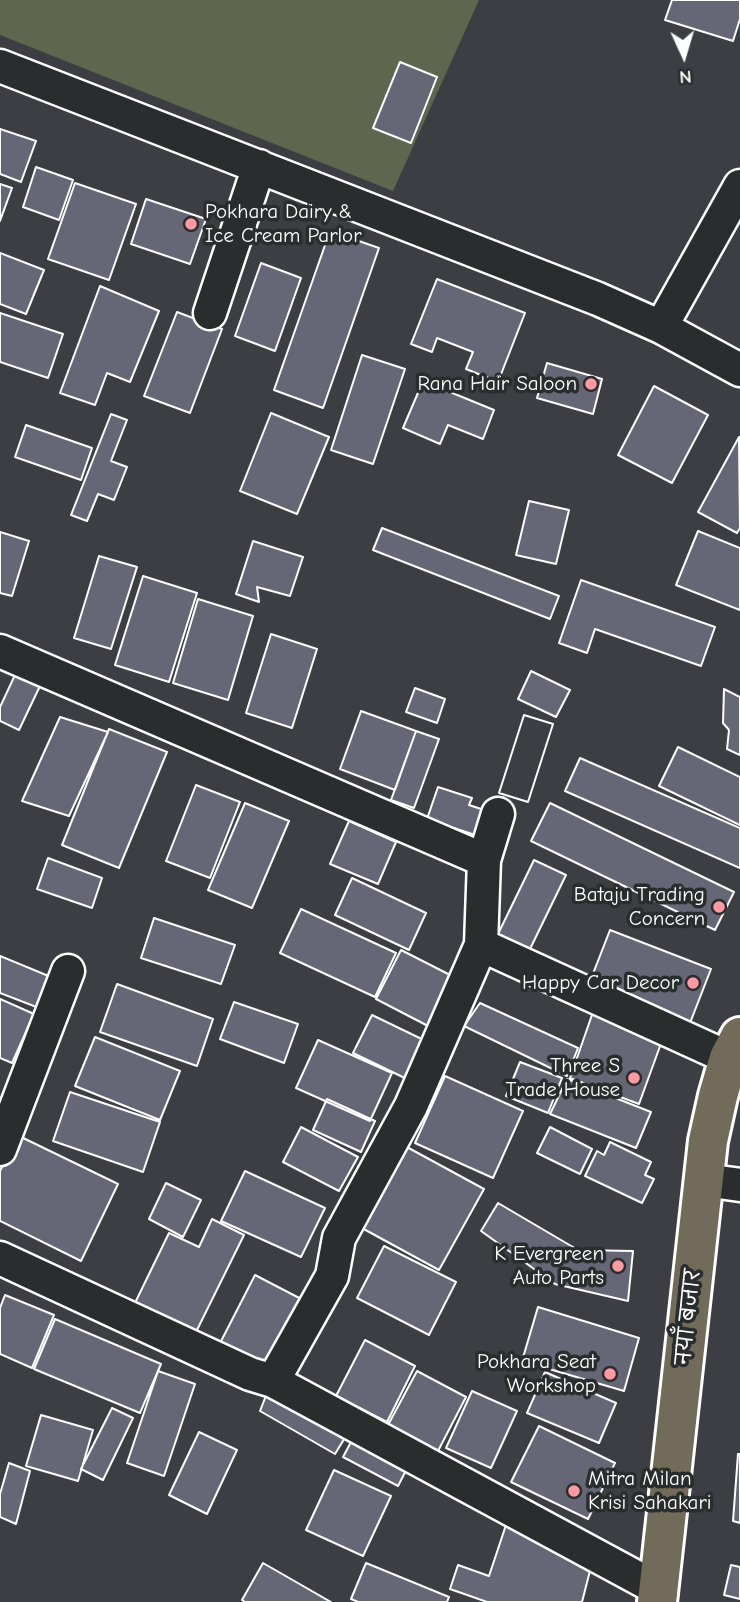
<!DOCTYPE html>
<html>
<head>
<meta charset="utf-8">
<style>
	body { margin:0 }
	#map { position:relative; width:740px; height:1602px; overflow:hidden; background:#3c3e44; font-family:"Comic Neue",sans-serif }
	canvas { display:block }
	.north { position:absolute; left:649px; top:21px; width:70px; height:70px; -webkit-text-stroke:5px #2a2d2e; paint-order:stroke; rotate:176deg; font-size:19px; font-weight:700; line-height:28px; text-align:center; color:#fff }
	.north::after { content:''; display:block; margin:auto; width:24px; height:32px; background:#fff; clip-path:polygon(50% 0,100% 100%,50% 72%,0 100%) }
</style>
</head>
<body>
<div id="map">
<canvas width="740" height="1602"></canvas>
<div class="north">N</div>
</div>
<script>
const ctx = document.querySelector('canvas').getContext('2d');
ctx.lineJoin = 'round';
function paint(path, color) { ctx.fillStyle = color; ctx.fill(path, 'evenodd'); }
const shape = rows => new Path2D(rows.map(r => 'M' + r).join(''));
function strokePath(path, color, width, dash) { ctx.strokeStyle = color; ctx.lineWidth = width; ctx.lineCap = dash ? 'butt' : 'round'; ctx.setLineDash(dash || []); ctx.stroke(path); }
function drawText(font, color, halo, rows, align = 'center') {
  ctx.font = font + ' "Comic Neue","Playpen Sans Deva",sans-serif'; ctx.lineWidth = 7; ctx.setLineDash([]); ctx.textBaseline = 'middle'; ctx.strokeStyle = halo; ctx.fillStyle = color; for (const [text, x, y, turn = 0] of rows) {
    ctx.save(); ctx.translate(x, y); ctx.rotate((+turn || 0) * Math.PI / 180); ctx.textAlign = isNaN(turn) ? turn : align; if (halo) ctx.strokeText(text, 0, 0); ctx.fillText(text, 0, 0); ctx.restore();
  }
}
paint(shape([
	[0,0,479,0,393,191,0,35]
]), '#5e674e');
const building = shape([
	[672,0,740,0,740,19,733,41,665,20,672,0],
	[400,62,437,77,411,143,373,128,400,62],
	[0,129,36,141,21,182,0,174,0,129],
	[36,167,73,180,59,220,23,207,36,167],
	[75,183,136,204,109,280,48,259,75,183],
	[0,184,12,188,0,221,0,184],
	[146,199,206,219,190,264,131,244,146,199],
	[330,231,379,248,323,408,274,390,330,231],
	[0,253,44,270,26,314,0,304,0,253],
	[261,263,301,278,275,351,235,336,261,263],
	[437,279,525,313,498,382,466,369,473,352,437,338,432,352,411,344,437,279],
	[100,286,159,311,130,382,107,373,95,405,60,393,100,286],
	[177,312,222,329,190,413,144,396,177,312],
	[0,313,63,334,48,378,0,362,0,313],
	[362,355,405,369,373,464,331,450,362,355],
	[547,363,602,379,593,414,537,398,547,363],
	[423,381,494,410,483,439,448,425,440,444,403,428,423,381],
	[654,386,708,415,672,483,618,455,654,386],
	[271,413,329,437,297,514,240,491,271,413],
	[111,414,127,420,111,461,127,467,114,500,98,494,87,521,71,515,111,414],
	[26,425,92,448,81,480,15,457,26,425],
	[739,437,740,528,737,533,698,512,739,437],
	[529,501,569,510,556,564,516,555,529,501],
	[382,528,559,596,550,619,373,550,382,528],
	[698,531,740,548,740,610,676,585,698,531],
	[0,532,29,541,12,596,0,593,0,532],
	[253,541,303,557,290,596,257,587,259,602,236,594,253,541],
	[99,556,137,567,111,649,74,638,99,556],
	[143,576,197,593,169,682,115,665,143,576],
	[581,580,715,627,701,666,595,629,587,653,559,643,581,580],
	[198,599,253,616,228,700,173,683,198,599],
	[271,634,317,649,292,728,246,713,271,634],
	[531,671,570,690,556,717,518,699,531,671],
	[15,675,40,686,19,730,0,721,0,707,15,675],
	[415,688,445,699,437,723,406,712,415,688],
	[724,689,740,697,740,755,727,749,729,730,723,723,724,689],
	[361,711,416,731,395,790,340,769,361,711],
	[524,715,553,724,528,802,499,793,524,715],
	[524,715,553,724,528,802,499,793,524,715],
	[60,717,108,732,69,816,22,801,60,717],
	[109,729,167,752,119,868,62,845,109,729],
	[416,731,439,739,414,808,391,800,416,731],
	[678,747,740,777,740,825,659,786,678,747],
	[580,758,740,828,740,868,565,791,580,758],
	[196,785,240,802,210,878,166,861,196,785],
	[438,787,472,798,469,805,487,811,478,836,427,819,438,787],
	[245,803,289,821,252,908,208,890,245,803],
	[550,803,734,892,715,930,531,841,550,803],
	[349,821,396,842,378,884,330,864,349,821],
	[48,858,102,878,92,908,37,889,48,858],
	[534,860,566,875,530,949,498,934,534,860],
	[352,878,426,913,409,950,335,915,352,878],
	[301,909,396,953,375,997,280,953,301,909],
	[154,918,235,945,221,984,141,958,154,918],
	[610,930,711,969,690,1023,589,984,610,930],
	[401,950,456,978,430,1027,376,999,401,950],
	[0,956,51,977,39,1008,0,993,0,956],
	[117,984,213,1019,197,1066,100,1032,117,984],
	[0,999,34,1014,12,1063,0,1058,0,999],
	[234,1002,298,1024,284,1063,220,1039,234,1002],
	[480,1003,578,1048,567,1076,464,1026,480,1003],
	[593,1012,663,1038,639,1104,570,1078,593,1012],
	[372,1015,432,1044,413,1082,353,1053,372,1015],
	[95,1037,180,1071,160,1120,75,1086,95,1037],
	[318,1040,392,1073,370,1121,296,1088,318,1040],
	[520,1062,562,1078,548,1113,506,1096,520,1062],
	[445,1076,523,1111,493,1178,415,1143,445,1076],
	[567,1079,651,1112,636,1148,550,1114,567,1079],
	[70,1092,160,1122,143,1172,53,1141,70,1092],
	[327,1099,375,1121,361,1152,313,1130,327,1099],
	[301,1127,358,1157,339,1191,283,1162,301,1127],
	[550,1127,592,1149,580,1174,537,1153,550,1127],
	[17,1135,118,1184,81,1261,0,1221,0,1171,17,1135],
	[610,1142,651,1162,645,1175,654,1179,642,1203,585,1176,597,1151,604,1155,610,1142],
	[405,1146,484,1189,439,1270,360,1227,405,1146],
	[245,1171,325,1208,301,1257,221,1221,245,1171],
	[166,1183,201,1200,183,1237,149,1219,166,1183],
	[498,1203,578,1250,633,1251,628,1301,555,1284,481,1231,498,1203],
	[212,1219,244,1235,195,1334,134,1305,169,1233,199,1247,212,1219],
	[384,1246,456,1282,429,1335,357,1298,384,1246],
	[255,1275,305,1301,269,1376,217,1349,255,1275],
	[5,1295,54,1315,32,1368,0,1354,0,1308,5,1295],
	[538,1307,639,1338,624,1391,522,1361,538,1307],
	[55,1319,161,1364,140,1413,34,1369,55,1319],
	[365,1340,415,1366,387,1422,336,1396,365,1340],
	[158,1371,195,1384,164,1476,127,1463,158,1371],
	[417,1371,466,1397,438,1451,388,1425,417,1371],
	[545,1372,616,1403,599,1443,527,1413,545,1372],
	[269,1388,354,1423,335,1454,260,1411,269,1388],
	[472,1391,517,1411,491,1468,446,1448,472,1391],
	[112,1408,133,1418,103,1480,81,1469,112,1408],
	[41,1415,93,1430,78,1481,26,1466,41,1415],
	[539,1426,615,1463,588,1519,511,1482,539,1426],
	[358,1429,413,1457,398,1486,343,1457,358,1429],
	[199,1432,237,1450,207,1514,169,1495,199,1432],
	[738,1454,740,1454,740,1523,733,1521,738,1454],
	[9,1463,30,1471,16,1524,0,1517,0,1494,9,1463],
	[334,1470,391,1496,363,1556,306,1530,334,1470],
	[507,1522,593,1559,582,1602,487,1602,450,1589,458,1565,489,1576,507,1522],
	[263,1563,331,1602,245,1602,242,1600,263,1563],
	[366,1563,449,1597,447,1602,358,1602,351,1599,366,1563],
	[731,1565,740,1567,740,1599,724,1595,731,1565]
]);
paint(building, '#656776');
strokePath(building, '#fff', 2);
const street = shape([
	[0,66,598,299,661,327,740,370],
	[210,313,259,166],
	[661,327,740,186],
	[0,651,484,860],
	[481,945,729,1058],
	[0,1149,68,971],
	[704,1180,740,1185],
	[0,1258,250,1374,273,1381,660,1590],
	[273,1381,332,1276,339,1238,411,1106,481,945,484,860,498,814]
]);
const primary = shape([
	[657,1602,708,1141,718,1096,729,1058,740,1037]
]);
strokePath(street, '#fff', 37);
strokePath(primary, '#fff', 44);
strokePath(street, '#2a2d2e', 32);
strokePath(primary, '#726b5a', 38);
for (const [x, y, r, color] of [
	[191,224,7,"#ff9aa2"],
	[591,384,7,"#ff9aa2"],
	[719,907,7,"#ff9aa2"],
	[693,983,7,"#ff9aa2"],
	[634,1078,7,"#ff9aa2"],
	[618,1266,7,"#ff9aa2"],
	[610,1374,7,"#ff9aa2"],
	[574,1491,7,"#ff9aa2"]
]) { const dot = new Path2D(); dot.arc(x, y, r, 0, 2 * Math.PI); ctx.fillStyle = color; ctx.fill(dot); strokePath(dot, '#2a2d2e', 2.5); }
drawText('21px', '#fff', '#2a2d2e', [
	["Pokhara Dairy &",205,212,"left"],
	["Ice Cream Parlor",205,236,"left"],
	["Rana Hair Saloon",577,384],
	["Bataju Trading",705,895],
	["Concern",705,919],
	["Happy Car Decor",679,983],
	["Three S",620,1066],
	["Trade House",620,1090],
	["K Evergreen",604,1254],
	["Auto Parts",604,1278],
	["Pokhara Seat",596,1362],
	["Workshop",596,1386],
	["Mitra Milan",588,1479,"left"],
	["Krisi Sahakari",588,1503,"left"]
], 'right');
drawText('21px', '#fff', '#2a2d2e', [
	["नयाँ बजार",689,1317,-84]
]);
</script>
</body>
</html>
